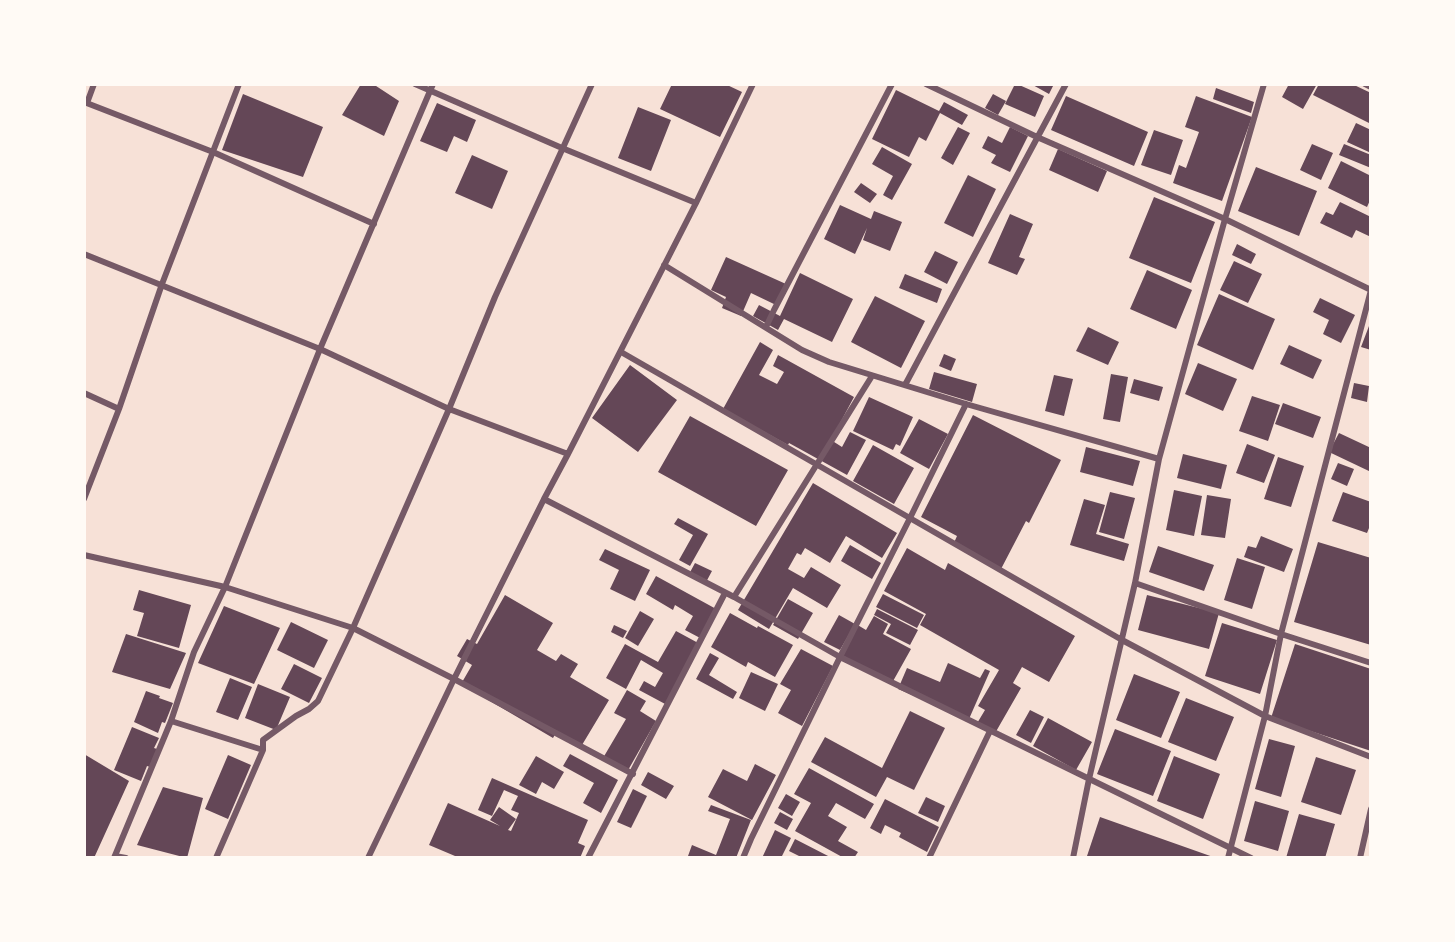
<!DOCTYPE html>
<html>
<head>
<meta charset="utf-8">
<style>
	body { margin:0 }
	#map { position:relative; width:1455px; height:942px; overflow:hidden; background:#f7e1d7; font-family:Literata,serif }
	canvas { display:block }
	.frame { position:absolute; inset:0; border:86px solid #fffaf5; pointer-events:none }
</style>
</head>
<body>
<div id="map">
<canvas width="1455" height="942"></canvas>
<div class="frame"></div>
</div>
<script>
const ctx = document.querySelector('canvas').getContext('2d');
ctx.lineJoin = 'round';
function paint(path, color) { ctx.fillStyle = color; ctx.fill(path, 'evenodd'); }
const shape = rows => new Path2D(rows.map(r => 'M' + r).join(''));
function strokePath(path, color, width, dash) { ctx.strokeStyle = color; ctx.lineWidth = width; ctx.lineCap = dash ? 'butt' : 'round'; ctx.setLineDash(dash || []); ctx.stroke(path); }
paint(shape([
	[361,84,373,84,399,101,384,136,342,115],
	[672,84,725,84,742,92,720,137,660,109],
	[1015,84,1017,84,1044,96,1035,117,1005,104],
	[1031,84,1054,84,1049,94],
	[1289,84,1317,84,1303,109,1282,97],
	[1319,84,1352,84,1371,93,1371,124,1313,95],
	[1216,88,1254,102,1251,113,1213,99],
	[896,90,939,111,944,102,968,115,962,125,940,113,926,141,919,137,909,157,872,139],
	[243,94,323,127,303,177,222,150],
	[993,94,1006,101,998,115,985,108],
	[1066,96,1148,132,1134,166,1051,130],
	[1196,96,1252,117,1222,201,1173,183,1179,165,1186,168,1199,132,1185,127],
	[437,103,476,120,467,142,454,136,447,152,420,141],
	[638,107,671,120,651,171,618,158],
	[1356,123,1371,130,1371,153,1347,142],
	[958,127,970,133,953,165,941,158],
	[1010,127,1028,136,1010,172,991,163,996,155,982,148,988,136,1002,143],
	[1154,130,1183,140,1171,175,1141,165],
	[1312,144,1333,153,1321,180,1300,170],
	[1344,144,1371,155,1371,168,1339,155],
	[882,147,912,164,892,200,883,195,893,176,872,164],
	[1058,149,1107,171,1098,192,1049,170],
	[472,155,508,171,492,209,455,193],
	[1341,161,1371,176,1371,198,1367,207,1328,188],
	[1256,167,1317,191,1299,236,1238,211],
	[968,175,996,189,973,237,944,223],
	[861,183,877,194,870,203,854,192],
	[1154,197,1215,222,1191,283,1129,258],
	[1340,202,1371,217,1371,237,1356,230,1352,238,1320,223,1326,212,1333,215],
	[840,205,871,219,874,211,902,222,890,251,863,240,867,228,855,254,824,239],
	[1010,214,1033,224,1019,257,1025,259,1017,275,988,263],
	[1237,244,1256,254,1251,264,1232,255],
	[935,251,958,262,947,284,924,272],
	[726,257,786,284,776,305,751,293,741,316,722,308,726,297,711,290],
	[1234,261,1262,274,1248,303,1220,290],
	[1147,270,1192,290,1176,329,1130,309],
	[800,273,853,299,832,342,784,319,778,330,753,316,759,305,780,316],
	[905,274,942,289,937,303,899,288],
	[1219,294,1275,319,1253,370,1197,345],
	[875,296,925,321,901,368,851,342],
	[1320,298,1355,315,1341,343,1323,334,1329,320,1313,312],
	[1369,326,1371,326,1371,350,1361,347],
	[1088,327,1119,342,1108,365,1076,351],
	[760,342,773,350,759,375,777,384,784,372,773,366,778,355,854,397,831,440,842,447,850,432,866,440,847,475,789,443,788,445,723,409],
	[1289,345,1322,360,1313,379,1280,364],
	[944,354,956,359,951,371,939,366],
	[1198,363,1237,379,1223,411,1185,394],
	[630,365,677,400,638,452,592,418],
	[934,372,977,384,972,402,929,389],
	[1111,374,1128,377,1120,422,1103,419],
	[1054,375,1073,379,1064,416,1045,411],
	[1134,379,1163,387,1159,401,1130,393],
	[1354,383,1369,386,1367,402,1351,398],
	[1252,396,1280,405,1268,441,1239,431],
	[869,397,913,417,900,446,896,444,893,450,853,431],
	[1283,403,1321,417,1313,438,1275,424],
	[973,415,1061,460,1029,523,1026,521,1001,569,953,545,957,536,921,517],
	[690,416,788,470,756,526,658,472],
	[919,419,948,434,929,469,900,453],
	[1339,433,1371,448,1371,472,1329,452],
	[1247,444,1275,455,1264,483,1236,473],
	[873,445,914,468,894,504,853,481],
	[1086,447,1140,461,1133,486,1080,472],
	[1183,454,1227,465,1221,489,1177,478],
	[1278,457,1304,466,1291,507,1264,499],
	[1338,463,1354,469,1347,486,1331,479],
	[813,483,897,533,882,558,846,536,830,563,805,548,801,555,797,553,788,569,804,578,811,567,841,585,827,608,793,588,769,629,738,610],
	[1174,490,1202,496,1194,536,1166,530],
	[1110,492,1135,498,1124,539,1099,532],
	[1343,492,1371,502,1371,523,1367,533,1332,521],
	[1207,495,1231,499,1225,538,1201,535],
	[1084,499,1105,505,1096,534,1129,544,1124,561,1070,545],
	[678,518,708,534,690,566,679,560,693,535,674,524],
	[1261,536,1293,549,1284,572,1244,557,1248,546,1256,548],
	[1318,542,1371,558,1371,645,1294,622],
	[850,545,881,563,872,579,841,561],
	[1158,546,1214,565,1204,591,1149,572],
	[907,548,945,570,948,563,1075,636,1049,682,1022,667,1013,683,1021,688,994,735,976,725,985,710,978,706,999,670,920,625,926,614,884,591],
	[605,549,650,570,635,601,610,589,619,570,599,560],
	[1237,558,1265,567,1252,609,1224,600],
	[695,563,712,571,705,584,688,576],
	[656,576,718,610,702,639,685,630,693,616,675,605,673,610,646,594],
	[139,590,191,605,179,648,137,636,144,613,133,610],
	[883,594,924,615,917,628,876,607],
	[505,595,553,623,537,650,556,661,561,654,578,664,570,677,609,700,582,745,557,731,553,738,461,684,472,665,457,656,467,639,477,644],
	[1147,595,1219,613,1209,649,1138,630],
	[788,599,813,613,798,639,773,625],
	[224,606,280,628,254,684,198,663],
	[877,609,918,630,910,645,886,633,891,624,874,615],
	[640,611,654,619,638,646,625,638],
	[730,613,757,628,758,626,793,645,775,677,748,662,746,667,711,647],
	[839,615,855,624,840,650,824,642],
	[874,616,888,624,883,634,911,649,892,683,840,654,856,624,866,630],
	[291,622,328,640,314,668,277,650],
	[1222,623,1277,640,1260,694,1205,676],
	[614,625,627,631,623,638,611,632],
	[676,631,700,644,667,705,639,690,644,681,655,687,663,673,641,660,626,689,606,678,625,644,658,662],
	[126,634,186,653,170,689,112,672],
	[1295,644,1371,669,1371,751,1271,718],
	[801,649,833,666,802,726,778,713,791,690,780,684],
	[710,653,719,658,709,675,737,692,733,699,696,679],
	[948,663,980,678,985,669,990,671,969,719,898,689,907,668,940,682],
	[294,664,322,678,309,703,281,689],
	[751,672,778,684,765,711,739,698],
	[1134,674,1180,692,1161,738,1116,720],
	[230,678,252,687,238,720,216,712],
	[258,684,290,697,276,730,245,718],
	[627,690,646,701,640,711,656,721,627,772,603,758,626,719,614,713],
	[146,691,160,696,159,698,173,703,165,723,162,722,158,733,134,722],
	[1186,698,1234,717,1216,761,1168,742],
	[1030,710,1044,717,1031,743,1016,735],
	[910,711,945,728,914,790,887,777,876,797,811,762,825,737,882,768],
	[1048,718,1092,742,1076,770,1033,746],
	[132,727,159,738,154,748,157,749,150,767,147,766,141,781,114,770],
	[1115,729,1171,751,1153,796,1097,774],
	[1269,739,1295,746,1281,797,1255,789],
	[84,754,129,781,94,858,84,858],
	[570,754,618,780,601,813,583,803,594,783,563,766],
	[228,755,251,765,228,819,205,809],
	[536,756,564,772,554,789,542,782,536,794,519,785],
	[1174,756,1220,774,1203,819,1157,801],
	[1316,757,1356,770,1341,815,1301,802],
	[755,764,776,775,752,820,708,797,723,769,747,781],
	[809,768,874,804,865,819,836,803,828,816,847,827,838,841,858,852,854,858,844,858,795,831,811,803,794,794],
	[648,772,674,786,666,799,641,785],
	[492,778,588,820,578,843,585,846,580,858,454,858,455,856,429,845,448,803,500,826,490,820,499,807,516,819,508,830,511,831,519,813,511,810,518,796,504,790,492,816,478,810],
	[163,787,203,798,187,858,137,845],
	[633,789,647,796,631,828,617,822],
	[786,794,800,802,792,816,778,808],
	[926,797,945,806,938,822,918,813],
	[885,799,939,827,927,852,899,837,901,833,885,825,881,834,870,828],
	[1255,801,1289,811,1278,851,1244,841],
	[711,805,751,820,736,858,695,858,688,856,692,845,716,855,730,819,708,811],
	[780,812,793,819,787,830,774,823],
	[1299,814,1335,824,1325,858,1286,858],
	[1100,817,1216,858,1093,858,1087,856],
	[775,830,791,838,781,858,762,858],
	[795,839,832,858,803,858,789,851]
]), '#644757');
strokePath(shape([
	[415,84,562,148,696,203],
	[926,84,1037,137,1225,219,1371,290],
	[1365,84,1371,87],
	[84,102,213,152,374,224],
	[87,103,94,84],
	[84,254,320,349,449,409,568,454],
	[664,265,802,350,829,362,966,404,1159,459],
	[766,327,774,310,892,84],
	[621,352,1122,640,1265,716,1371,757],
	[905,385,1066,84],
	[84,393,119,409],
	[84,499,119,409,162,284,239,84],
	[544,499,734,597,840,657,1251,858],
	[84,555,225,587,353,628,454,679,633,774],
	[1135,583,1281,634,1371,663],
	[734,597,872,376],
	[171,721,263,750],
	[115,856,126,858],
	[114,858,171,721,194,652,225,587,320,349,433,84],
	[216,858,263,750,263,740,296,716,309,709,318,701,353,628,449,409,495,297,592,84],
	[368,858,454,679,544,499,568,454,696,203,753,84],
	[588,858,725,593],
	[743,858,751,839,840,657,910,518,966,404],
	[929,858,990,731],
	[1073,858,1089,779,1135,583,1159,459,1225,219,1264,84],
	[1228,858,1265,716,1281,634,1371,290],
	[1360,858,1371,809]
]), '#755966', 6);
</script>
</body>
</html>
